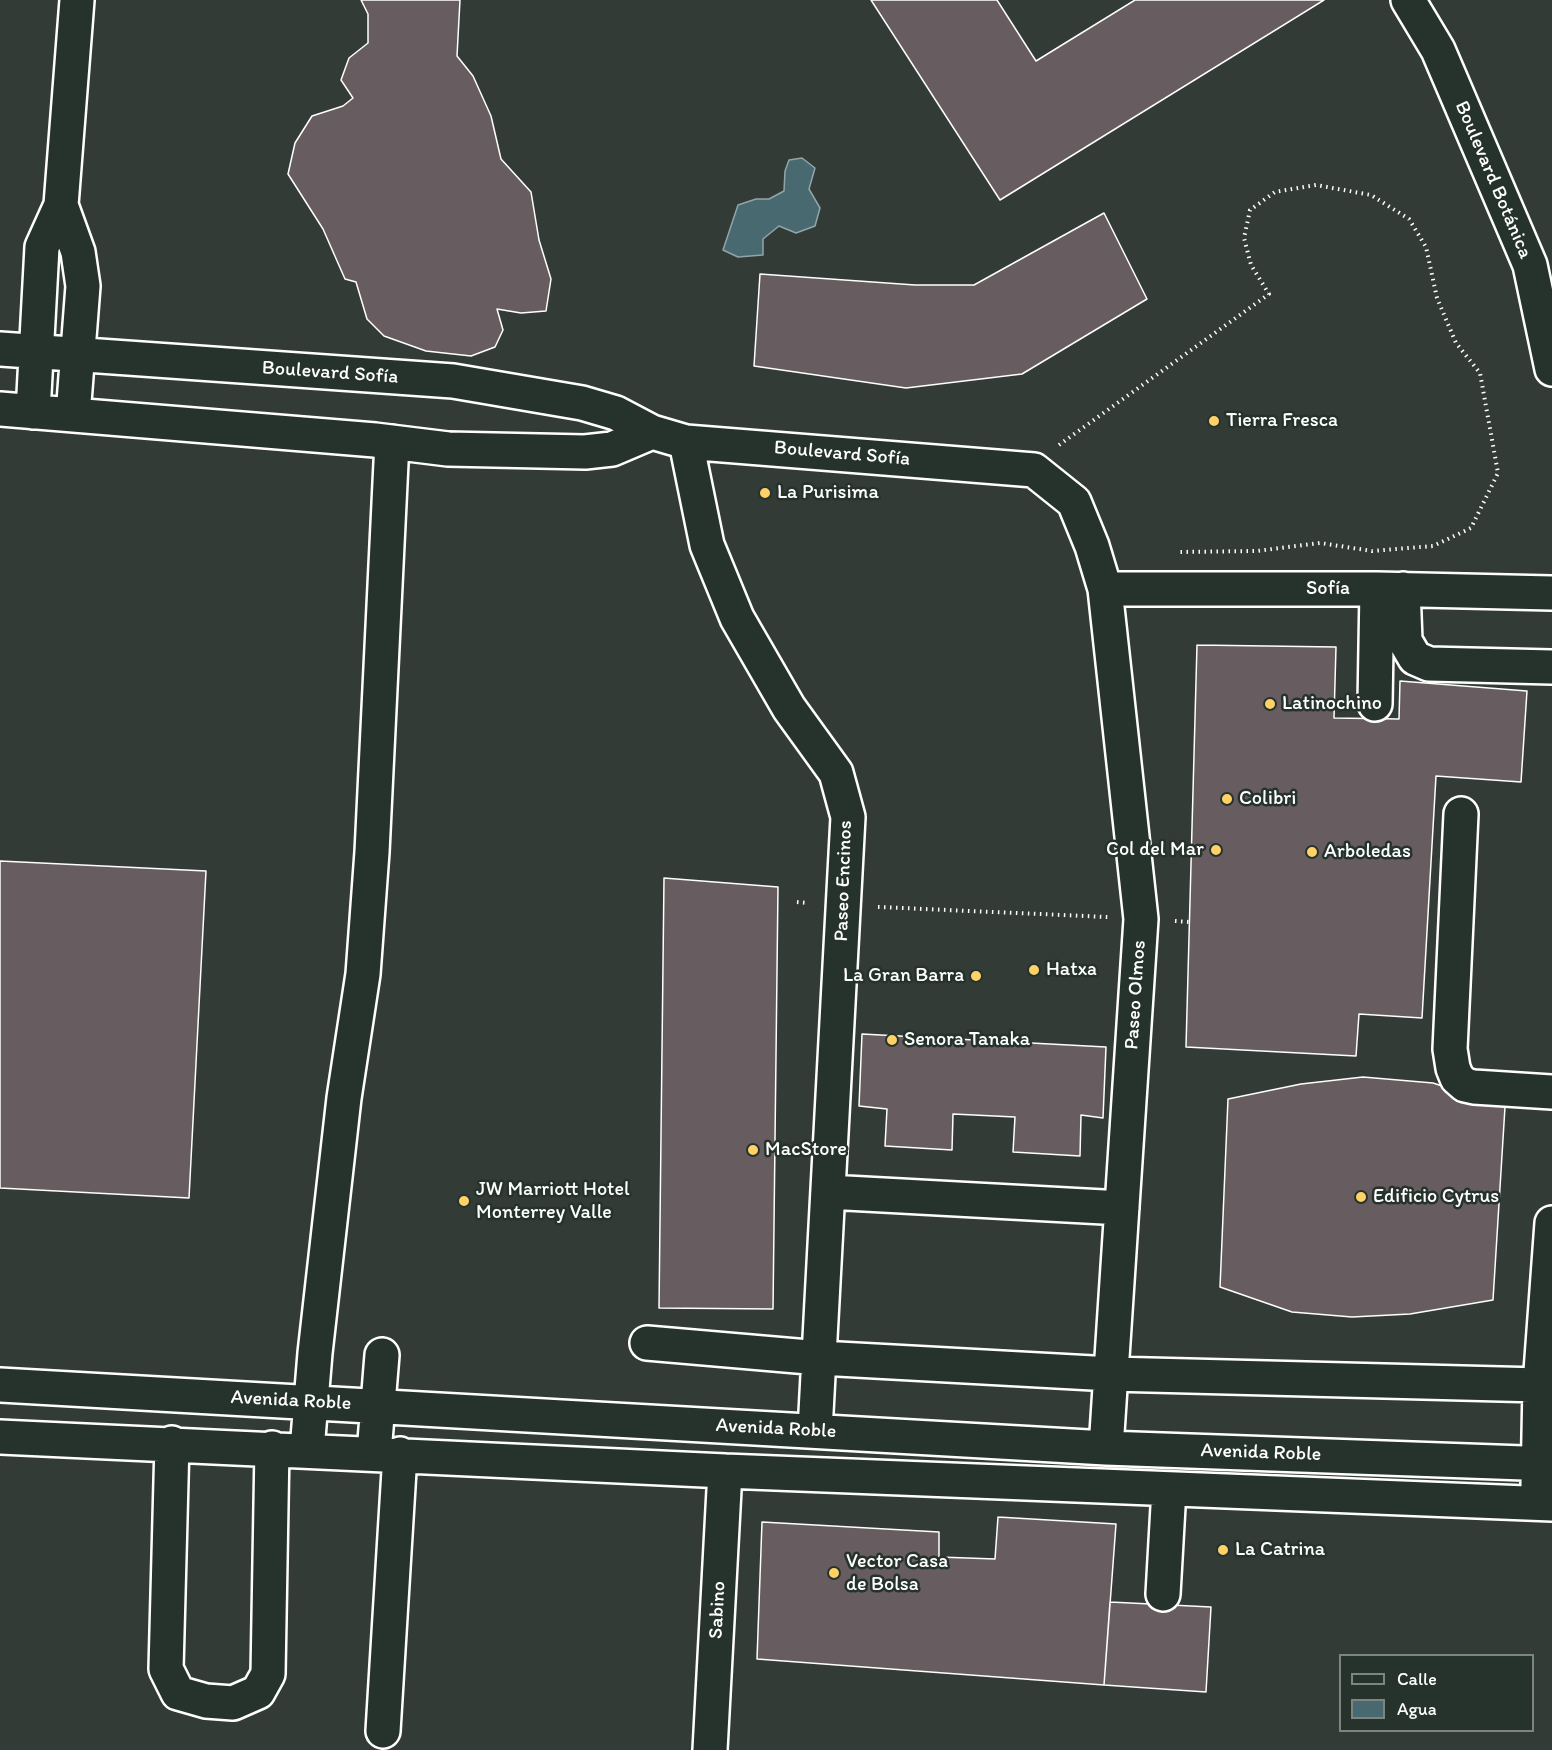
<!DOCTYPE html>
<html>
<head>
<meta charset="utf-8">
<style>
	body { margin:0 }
	#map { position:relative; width:1552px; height:1750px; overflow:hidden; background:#333b37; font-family:Itim,sans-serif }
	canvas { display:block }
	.legend { position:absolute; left:1339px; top:1654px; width:195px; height:78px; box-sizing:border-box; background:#26332d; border:2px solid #7d8581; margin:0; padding:8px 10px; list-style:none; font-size:18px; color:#fff }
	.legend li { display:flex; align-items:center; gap:12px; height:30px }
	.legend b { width:30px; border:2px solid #7d8581 }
</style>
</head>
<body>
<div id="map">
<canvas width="1552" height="1750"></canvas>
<ul class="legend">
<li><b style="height:8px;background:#26332d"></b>Calle</li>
<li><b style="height:16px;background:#496970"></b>Agua</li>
</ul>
</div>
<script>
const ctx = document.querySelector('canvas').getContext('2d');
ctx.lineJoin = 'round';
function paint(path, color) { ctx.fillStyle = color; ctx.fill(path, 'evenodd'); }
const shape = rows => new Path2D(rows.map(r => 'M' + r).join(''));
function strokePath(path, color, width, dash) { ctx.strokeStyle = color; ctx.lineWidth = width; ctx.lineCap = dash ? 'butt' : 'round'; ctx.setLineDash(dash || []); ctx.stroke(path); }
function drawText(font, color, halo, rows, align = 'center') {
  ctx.font = font + ' Itim,sans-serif'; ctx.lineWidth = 5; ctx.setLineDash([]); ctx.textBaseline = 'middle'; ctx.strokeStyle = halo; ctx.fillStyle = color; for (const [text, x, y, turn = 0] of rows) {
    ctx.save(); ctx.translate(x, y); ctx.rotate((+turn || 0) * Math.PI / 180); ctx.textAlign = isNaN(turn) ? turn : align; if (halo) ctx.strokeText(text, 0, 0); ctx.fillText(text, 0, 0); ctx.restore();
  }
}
const water = shape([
	[802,158,815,168,809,189,820,208,815,226,796,233,779,226,763,239,763,255,738,257,723,250,738,205,756,199,769,199,784,191,785,171,789,160,802,158]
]);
paint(water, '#496970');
strokePath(water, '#92a5a9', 1.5);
const building = shape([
	[361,0,460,0,457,56,473,76,491,116,501,159,531,192,539,240,551,279,546,311,521,313,497,309,503,330,495,347,471,356,426,351,384,336,367,319,356,282,345,279,323,229,288,174,295,143,312,116,343,106,353,98,341,80,349,58,368,43,368,14,361,0],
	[871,0,997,0,1036,61,1135,0,1324,0,1000,200,871,0],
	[1104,213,1147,299,1022,374,906,388,754,366,760,274,915,285,974,285,1104,213],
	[1197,645,1336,647,1334,718,1399,719,1400,681,1527,691,1521,782,1436,776,1422,1018,1359,1014,1356,1056,1186,1047,1197,645],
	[0,861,206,871,189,1198,0,1188,0,861],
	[664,878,778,887,773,1309,659,1308,664,878],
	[862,1034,1106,1047,1103,1118,1081,1115,1080,1156,1013,1152,1015,1117,953,1114,952,1150,885,1146,887,1109,859,1106,862,1034],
	[1363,1077,1433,1083,1505,1107,1493,1300,1410,1314,1352,1317,1292,1312,1220,1287,1228,1099,1301,1084,1363,1077],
	[998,1517,1116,1524,1104,1685,757,1659,762,1522,939,1532,939,1557,995,1559,998,1517],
	[1110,1602,1211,1607,1206,1692,1104,1685,1110,1602]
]);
paint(building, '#675d60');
strokePath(building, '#fff', 1.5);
const minor = shape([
	[1408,0,1438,50,1530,265,1552,369],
	[61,205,78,252,83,286,73,415],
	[0,349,453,381,582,403,616,413,652,432,686,442,1034,470,1074,502,1092,546,1105,589,1141,919,1106,1448],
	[0,409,375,440,448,449,585,452,612,449,652,432],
	[33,412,42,247,61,205,77,0],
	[686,442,707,545,737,618,789,708,836,773,848,817,815,1431],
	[1105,589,1377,589,1552,593],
	[1403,589,1405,641,1415,658,1429,664,1552,667],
	[1375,704,1377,589],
	[1461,814,1450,1049,1453,1068,1457,1078,1465,1085,1474,1087,1552,1092],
	[828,1192,1122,1208],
	[647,1343,820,1358,1111,1374,1540,1385],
	[0,1385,1106,1448,1552,1464],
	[0,1437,725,1471,1552,1504],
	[172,1443,166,1669,178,1693,206,1701,233,1703,258,1692,268,1674,272,1448],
	[307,1450,315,1353,344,1098,363,974,372,852,392,442],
	[374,1453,382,1355],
	[1538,1485,1540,1385,1552,1223],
	[1163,1594,1169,1489],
	[383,1731,400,1454],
	[710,1750,725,1471]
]);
strokePath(minor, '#fff', 38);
strokePath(shape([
	[1059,445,1269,294,1251,265,1244,238,1250,210,1275,192,1316,185,1371,195,1409,219,1426,247,1437,298,1456,343,1480,373,1498,473,1471,528,1433,546,1372,551,1320,543,1257,551,1177,552],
	[797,902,808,903],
	[878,907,1108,917],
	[1175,921,1190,922]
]), '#fff', 4, [1.5, 4.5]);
strokePath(minor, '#26332d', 33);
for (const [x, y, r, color] of [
	[1214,421,6,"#ffd166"],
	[765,493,6,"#ffd166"],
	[1270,704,6,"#ffd166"],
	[1227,799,6,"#ffd166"],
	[1216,850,6,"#ffd166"],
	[1312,852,6,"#ffd166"],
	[1034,970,6,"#ffd166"],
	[976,976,6,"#ffd166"],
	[892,1040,6,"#ffd166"],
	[753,1150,6,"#ffd166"],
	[1361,1197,6,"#ffd166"],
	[464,1201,6,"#ffd166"],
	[1223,1550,6,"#ffd166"],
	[834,1573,6,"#ffd166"]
]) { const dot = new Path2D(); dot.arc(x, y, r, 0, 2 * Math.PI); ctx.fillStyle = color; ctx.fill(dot); strokePath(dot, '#26332d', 2); }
drawText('20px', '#fff', '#26332d', [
	["Boulevard Botánica",1493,180,67],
	["Boulevard Sofía",330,373,4],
	["Boulevard Sofía",842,454,5],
	["Sofía",1328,589],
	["Paseo Encinos",844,881,-88],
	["Paseo Olmos",1136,995,-86],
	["Avenida Roble",291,1401,3],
	["Avenida Roble",776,1429,3],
	["Avenida Roble",1261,1453,2],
	["Sabino",718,1610,-87]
]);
drawText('20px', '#fff', '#26332d', [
	["Tierra Fresca",1226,421],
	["La Purisima",777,493],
	["Latinochino",1282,704],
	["Colibri",1239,799],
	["Col del Mar",1204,850,"right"],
	["Arboledas",1324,852],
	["Hatxa",1046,970],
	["La Gran Barra",964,976,"right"],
	["Senora Tanaka",904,1040],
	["MacStore",765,1150],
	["JW Marriott Hotel",476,1190],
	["Monterrey Valle",476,1213],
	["Edificio Cytrus",1373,1197],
	["La Catrina",1235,1550],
	["Vector Casa",846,1562],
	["de Bolsa",846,1585]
], 'left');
</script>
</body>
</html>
